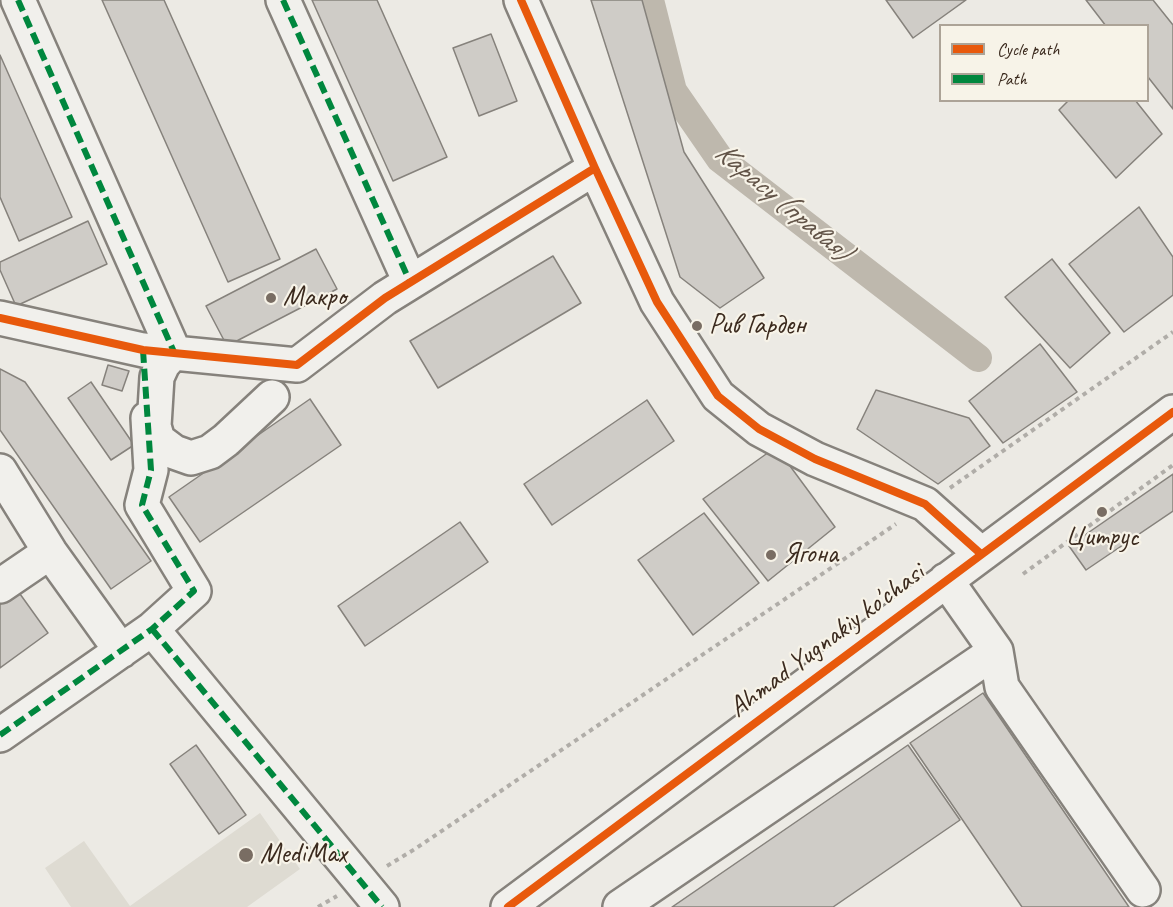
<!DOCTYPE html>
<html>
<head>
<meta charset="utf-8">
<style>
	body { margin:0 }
	#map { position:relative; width:1173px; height:907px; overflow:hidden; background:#eceae4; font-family:Caveat,sans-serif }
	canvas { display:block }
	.legend { position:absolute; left:939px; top:24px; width:210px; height:78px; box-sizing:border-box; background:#f7f3e8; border:2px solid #aca397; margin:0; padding:8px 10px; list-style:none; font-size:18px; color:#3b2a1e }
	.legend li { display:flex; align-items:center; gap:12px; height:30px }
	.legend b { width:30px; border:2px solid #aca397 }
</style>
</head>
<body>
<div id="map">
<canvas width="1173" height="907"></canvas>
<ul class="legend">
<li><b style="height:8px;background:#e8590c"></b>Cycle path</li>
<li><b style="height:8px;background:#00873e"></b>Path</li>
</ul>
</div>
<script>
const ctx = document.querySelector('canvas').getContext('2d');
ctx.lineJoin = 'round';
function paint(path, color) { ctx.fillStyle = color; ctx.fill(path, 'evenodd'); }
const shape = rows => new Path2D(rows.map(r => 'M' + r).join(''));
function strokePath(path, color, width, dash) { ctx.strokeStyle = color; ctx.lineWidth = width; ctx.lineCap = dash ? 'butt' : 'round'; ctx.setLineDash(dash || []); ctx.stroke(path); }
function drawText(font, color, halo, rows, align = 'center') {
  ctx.font = font + ' Caveat,sans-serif'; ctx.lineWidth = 4.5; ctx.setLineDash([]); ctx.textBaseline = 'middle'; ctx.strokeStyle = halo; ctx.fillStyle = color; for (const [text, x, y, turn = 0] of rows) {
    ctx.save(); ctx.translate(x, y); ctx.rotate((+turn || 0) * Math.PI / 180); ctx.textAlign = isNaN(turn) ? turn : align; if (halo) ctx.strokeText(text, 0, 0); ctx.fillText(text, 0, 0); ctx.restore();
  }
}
paint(shape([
	[260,813,300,869,247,907,71,907,45,868,84,841,130,906]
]), '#dedbd2');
strokePath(shape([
	[650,0,673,91,720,159,978,358]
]), '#beb8ad', 28);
const building = shape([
	[102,0,164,0,280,259,228,282,102,0],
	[312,0,377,0,447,157,393,181,312,0],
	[591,0,642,0,684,152,764,278,720,308,680,277,591,0],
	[886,0,966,0,913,38,886,0],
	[1086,0,1153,0,1173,25,1173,109,1148,77,1148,26,1106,26,1086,0],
	[491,34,517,101,479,116,453,48,491,34],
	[0,55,72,217,19,241,0,197,0,55],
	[1069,100,1135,100,1162,134,1116,178,1059,110,1069,100],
	[1139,207,1173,257,1173,295,1124,332,1069,264,1139,207],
	[88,221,107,264,16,306,0,270,0,262,88,221],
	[316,249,337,289,227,346,206,306,316,249],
	[553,256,581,303,438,388,410,341,553,256],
	[1052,259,1110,333,1070,368,1005,297,1052,259],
	[1040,344,1077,392,1003,443,969,401,1040,344],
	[108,365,129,371,122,391,102,385,108,365],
	[0,369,25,382,151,561,111,589,0,430,0,369],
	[91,382,134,445,111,460,68,398,91,382],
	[876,390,969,418,990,446,938,484,857,429,876,390],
	[310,399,341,445,200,542,169,497,310,399],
	[647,400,674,441,552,525,524,484,647,400],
	[776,447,835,527,768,581,703,499,776,447],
	[1173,474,1173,511,1086,570,1069,546,1173,474],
	[704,513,759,583,693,635,638,560,704,513],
	[460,522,488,562,365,646,338,606,460,522],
	[15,587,48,633,0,668,0,597,15,587],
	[983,693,1129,907,1022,907,910,743,983,693],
	[196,745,246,815,219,834,170,764,196,745],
	[908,745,960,820,833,907,672,907,908,745]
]);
paint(building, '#cfccc7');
strokePath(building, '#86827c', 1.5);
const minor = shape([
	[18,0,174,352,163,364,157,377,154,426,158,440,174,452,191,458,210,452,226,440,272,397],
	[283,0,410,282],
	[521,0,595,168,657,302,718,396,759,429,815,459,925,504,981,554],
	[0,318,143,350,297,365,385,298,595,168],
	[0,471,50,552,121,651],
	[946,580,996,651,1002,687,1143,890],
	[0,586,50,552],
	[152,629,382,907],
	[0,735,152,629,194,591,142,505,151,470,148,418],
	[508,907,1173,412],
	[620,907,996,651]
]);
strokePath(minor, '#86827c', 38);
strokePath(shape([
	[950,488,1173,332],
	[1023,574,1173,465],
	[387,866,415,849,896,524],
	[318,907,337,896]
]), '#b0ada8', 4, [4.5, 4.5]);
strokePath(minor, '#f1f0ec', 33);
strokePath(shape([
	[18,0,174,352],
	[283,0,410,282],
	[152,629,382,907],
	[0,735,152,629,194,591,142,505,151,470,143,350]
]), '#00873e', 6, [12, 6]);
strokePath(shape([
	[521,0,595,168,657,302,718,396,759,429,815,459,925,504,981,554],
	[0,318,143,350,297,365,385,298,595,168],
	[508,907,1173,412]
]), '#e8590c', 8);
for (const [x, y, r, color] of [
	[271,298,6,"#796d63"],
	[697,326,6,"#796d63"],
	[1102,512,6,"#796d63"],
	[771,555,6,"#796d63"],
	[246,855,8,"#796d63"]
]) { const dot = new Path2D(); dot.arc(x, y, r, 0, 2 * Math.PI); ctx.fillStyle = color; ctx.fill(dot); strokePath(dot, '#f7f3e8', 2); }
drawText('28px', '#3b2a1e', '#f7f3e8', [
	["Макро",283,298],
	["Рив Гарден",709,326],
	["Цитрус",1102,538,"center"],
	["Ягона",783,555],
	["MediMax",260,855]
], 'left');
drawText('28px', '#3b2a1e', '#f7f3e8', [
	["Ahmad Yugnakiy ko'chasi",827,641,-37]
]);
drawText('italic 30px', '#625448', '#f7f3e8', [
	["Карасу (правая)",782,202,40]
]);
</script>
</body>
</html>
